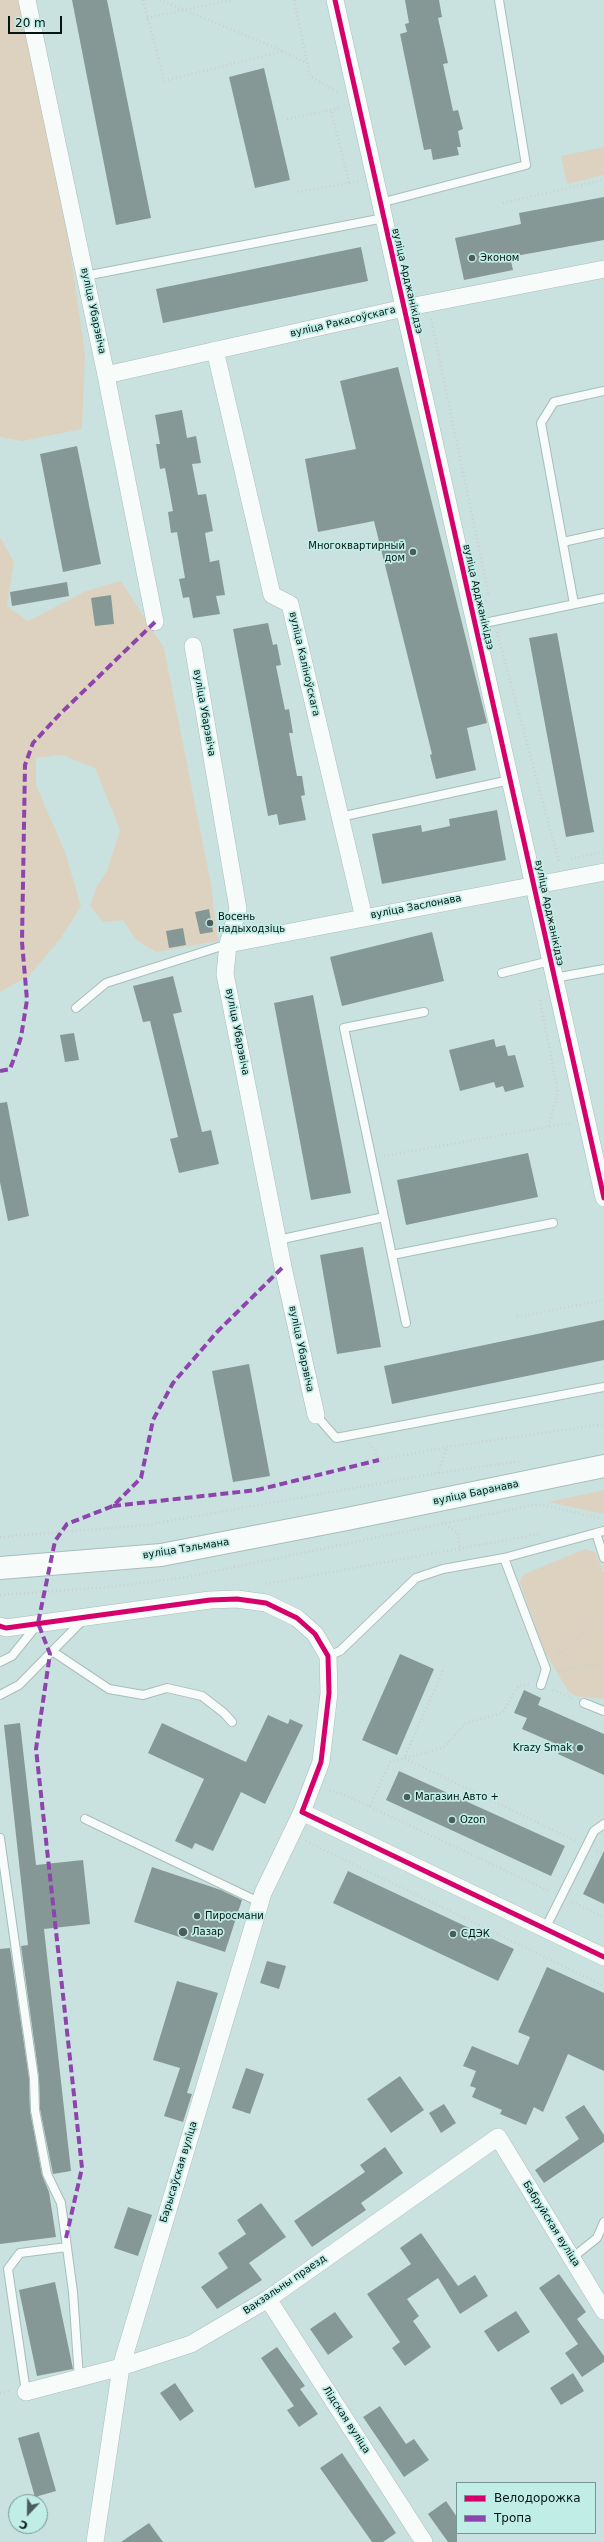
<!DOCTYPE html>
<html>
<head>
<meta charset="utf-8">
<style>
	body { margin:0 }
	#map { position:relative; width:604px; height:2542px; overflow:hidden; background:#cae2df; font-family:"DejaVu Sans",sans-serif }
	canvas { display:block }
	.legend { position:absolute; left:456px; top:2482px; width:140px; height:52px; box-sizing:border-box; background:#c0ede6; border:1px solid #759792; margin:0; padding:5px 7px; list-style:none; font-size:12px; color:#051513 }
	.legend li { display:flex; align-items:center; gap:8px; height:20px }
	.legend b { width:20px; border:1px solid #759792 }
	.north { position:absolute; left:8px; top:2494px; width:40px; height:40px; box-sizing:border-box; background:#c0ede6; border:1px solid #759792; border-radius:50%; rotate:202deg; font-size:11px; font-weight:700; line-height:16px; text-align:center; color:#051513 }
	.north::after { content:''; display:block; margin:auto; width:14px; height:18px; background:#4a5d5a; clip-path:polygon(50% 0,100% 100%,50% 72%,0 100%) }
	.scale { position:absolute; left:8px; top:16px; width:54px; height:18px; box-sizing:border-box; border:2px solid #051513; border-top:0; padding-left:5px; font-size:12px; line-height:14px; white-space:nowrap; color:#051513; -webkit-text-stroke:3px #c0ede6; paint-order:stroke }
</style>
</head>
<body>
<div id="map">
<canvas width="604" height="2542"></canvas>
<ul class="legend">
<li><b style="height:5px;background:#d6006c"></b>Велодорожка</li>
<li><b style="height:5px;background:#8e44ad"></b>Тропа</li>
</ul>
<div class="north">С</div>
<div class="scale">20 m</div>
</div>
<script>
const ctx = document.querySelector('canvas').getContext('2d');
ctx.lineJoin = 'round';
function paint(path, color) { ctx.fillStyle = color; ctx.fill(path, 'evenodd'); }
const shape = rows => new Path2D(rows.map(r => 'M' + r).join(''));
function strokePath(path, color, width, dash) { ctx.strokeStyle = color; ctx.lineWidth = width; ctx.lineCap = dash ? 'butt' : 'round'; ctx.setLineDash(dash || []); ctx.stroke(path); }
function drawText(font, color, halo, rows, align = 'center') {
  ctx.font = font + ' "DejaVu Sans",sans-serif'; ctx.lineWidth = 3.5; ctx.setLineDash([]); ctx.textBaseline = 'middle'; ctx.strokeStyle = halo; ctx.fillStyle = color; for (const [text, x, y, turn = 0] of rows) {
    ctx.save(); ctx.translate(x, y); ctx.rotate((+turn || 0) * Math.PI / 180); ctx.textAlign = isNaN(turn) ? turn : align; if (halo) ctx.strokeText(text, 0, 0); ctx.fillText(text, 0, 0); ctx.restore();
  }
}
paint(shape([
	[0,0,35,0,85,355,82,429,22,441,0,437],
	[604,147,604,175,567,184,561,156],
	[0,537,14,562,7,606,28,621,86,591,121,581,164,648,211,884,218,941,156,952,136,940,123,920,103,922,90,906,97,886,107,871,120,830,95,768,62,755,36,758,36,785,65,852,81,906,61,938,30,975,0,992],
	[604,1490,604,1514,548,1502],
	[585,1549,595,1552,604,1573,604,1699,575,1696,568,1691,545,1652,520,1583,521,1577,527,1573]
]), '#ddd2c0');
paint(shape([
	[72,0,107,0,151,218,116,225],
	[405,0,439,0,442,17,438,18,448,63,443,64,453,111,458,110,463,129,458,131,461,147,457,147,459,155,433,160,431,149,424,150,400,34,407,32,405,24,409,23],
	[264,68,290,180,255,188,229,77],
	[604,197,604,240,510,257,513,270,464,280,455,238,521,224,519,213],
	[361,247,368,281,163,323,156,289],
	[398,367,487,723,467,728,476,770,436,779,430,755,432,754,374,521,318,532,305,459,356,449,340,381],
	[182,410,187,438,196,436,201,463,192,464,198,495,206,494,213,531,205,533,210,562,219,560,225,595,216,596,220,614,193,618,189,597,183,598,179,579,185,578,177,532,171,533,168,512,173,511,165,468,160,469,156,444,160,444,155,415],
	[77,446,101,564,63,572,40,454],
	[67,582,69,596,12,606,10,592],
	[111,595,114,624,95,626,91,598],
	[268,623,273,645,277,644,281,665,276,666,285,710,289,709,293,733,289,733,297,776,302,776,305,795,301,796,306,820,279,825,277,814,268,816,233,629],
	[557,633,594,832,566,837,529,638],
	[497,810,506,860,382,884,372,834,421,825,422,832,450,826,449,819],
	[209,909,213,932,200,934,195,912],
	[183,928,186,945,169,948,166,931],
	[432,932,444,981,342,1006,330,957],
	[173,976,182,1012,173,1014,202,1132,211,1130,219,1164,179,1173,170,1139,178,1137,150,1021,143,1022,133,986],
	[313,995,351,1193,311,1200,274,1003],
	[74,1033,79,1060,65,1062,60,1035],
	[494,1039,496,1047,505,1045,508,1056,515,1055,524,1087,505,1092,503,1086,496,1088,494,1082,460,1091,449,1050],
	[7,1102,29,1216,8,1221,0,1182,0,1103],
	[528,1153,538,1197,406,1225,397,1180],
	[363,1247,381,1347,337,1354,320,1255],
	[604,1320,604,1360,392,1404,384,1366],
	[249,1364,270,1476,233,1482,212,1371],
	[400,1654,434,1669,397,1755,362,1740],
	[524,1690,541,1698,538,1705,604,1734,604,1775,558,1754,561,1746,522,1729,527,1718,514,1713],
	[268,1715,288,1724,290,1719,303,1725,265,1804,241,1792,213,1851,195,1843,192,1849,175,1841,204,1779,148,1753,162,1723,246,1762],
	[20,1723,36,1865,83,1860,90,1924,44,1929,71,2171,53,2174,40,2109,39,2077,21,1946,28,1945,4,1725],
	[399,1771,565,1846,551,1876,386,1800],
	[604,1851,604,1904,583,1894],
	[152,1867,221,1890,242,1900,225,1952,134,1922],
	[348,1871,514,1949,498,1981,333,1903],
	[10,1948,29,2078,30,2111,42,2175,49,2192,56,2237,0,2244,0,1949],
	[267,1961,286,1966,279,1989,260,1983],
	[547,1967,604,1993,604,2071,568,2054,543,2112,534,2107,526,2125,500,2114,502,2110,472,2097,476,2088,470,2086,476,2071,463,2066,472,2046,518,2065,530,2037,518,2032],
	[177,1981,218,1993,187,2093,192,2094,183,2122,164,2116,180,2068,153,2060],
	[246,2068,264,2074,250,2114,232,2108],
	[400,2076,424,2110,391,2133,367,2099],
	[444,2104,456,2123,441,2133,429,2113],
	[584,2105,604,2135,604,2142,544,2183,535,2170,579,2139,565,2117],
	[385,2147,403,2173,361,2203,366,2210,312,2247,294,2221,365,2172,360,2165],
	[261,2203,286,2237,249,2263,262,2280,217,2309,201,2287,228,2268,218,2253,246,2234,237,2220],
	[128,2207,152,2215,138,2256,114,2248],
	[421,2233,458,2286,475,2275,488,2296,460,2314,438,2278,407,2299,419,2316,413,2321,431,2347,405,2366,392,2348,400,2342,367,2294,411,2264,400,2248],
	[559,2274,586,2312,577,2319,604,2356,604,2362,582,2377,565,2353,578,2344,539,2288],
	[55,2282,73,2369,37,2376,19,2290],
	[516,2311,530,2332,498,2352,484,2331],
	[335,2312,353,2337,328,2355,310,2329],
	[277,2347,305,2386,300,2389,318,2414,299,2427,287,2410,294,2406,261,2358],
	[573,2373,584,2391,561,2405,550,2388],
	[175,2383,194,2411,180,2421,160,2393],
	[380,2406,406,2444,414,2439,429,2460,404,2477,363,2417],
	[39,2432,56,2491,35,2497,18,2438],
	[342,2453,396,2533,383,2542,372,2542,320,2468],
	[446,2501,457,2517,457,2542,448,2542,428,2514],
	[149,2523,163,2542,121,2542]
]), '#859895');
const service = shape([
	[380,203,526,165,499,0],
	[85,276,384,218],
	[563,542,604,533],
	[574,604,541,423,554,402,604,391],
	[475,625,604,598],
	[340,817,510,780],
	[502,973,550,961],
	[554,978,604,969],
	[76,1008,106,983,228,944],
	[384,1217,344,1028,424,1012],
	[278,1240,384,1217,406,1323],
	[392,1255,553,1223],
	[316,1415,336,1438,604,1387],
	[596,1533,604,1531],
	[504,1558,546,1669,541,1685],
	[52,1651,109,1689,143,1695,167,1688,202,1696,224,1713,232,1722],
	[328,1656,340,1651,416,1578,443,1569,504,1558,596,1533,604,1558],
	[0,1662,12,1656,37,1625],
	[0,1695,19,1685,83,1620],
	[584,1703,604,1711],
	[85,1819,259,1902],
	[0,1838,34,2078,35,2110,47,2174,61,2203,73,2292,79,2378],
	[545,1929,594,1831,604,1824],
	[572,2258,597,2238,604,2222],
	[26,2392,8,2269,20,2253,67,2247]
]);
const minor = shape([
	[27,0,106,375,155,622],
	[335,0,604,1198],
	[215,350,272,595,290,604,364,918],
	[106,375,404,308,604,269],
	[193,646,238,909,228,944,225,974,283,1267,316,1415],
	[228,944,604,872],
	[0,1626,6,1628,210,1600,237,1599,266,1603,297,1618,315,1634,328,1656,329,1693,321,1762,302,1812,604,1957],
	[268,2299,424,2542],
	[26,2392,121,2367,191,2344,268,2299,498,2137,604,2311],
	[95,2542,121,2367,263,1893,302,1812]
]);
const secondary = shape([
	[0,1568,161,1555,347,1519,604,1466]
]);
strokePath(service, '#a9bdba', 10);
strokePath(minor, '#a9bdba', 18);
strokePath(secondary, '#a9bdba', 24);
strokePath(shape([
	[143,0,164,81,283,51],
	[160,0,283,51,307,63],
	[294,0,310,76,338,92],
	[147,18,231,0],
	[287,119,341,108],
	[349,183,358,181],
	[298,192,349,183,331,110],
	[503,203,604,180],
	[431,319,489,596],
	[497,632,559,862],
	[571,859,604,851],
	[540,1000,558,1093,548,1127],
	[384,1156,570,1123],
	[517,1317,604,1300],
	[370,1443,379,1460,447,1447,604,1424],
	[438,1473,447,1447],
	[442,1522,458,1533,460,1553],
	[0,1537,147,1525,438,1473,522,1461],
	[266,1584,539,1534],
	[0,1595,110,1587,182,1578,538,1504,599,1518],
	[556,1658,576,1638,604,1624],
	[443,1671,404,1758,576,1841],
	[558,1671,604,1663],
	[553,1690,574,1699],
	[329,1790,347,1796,549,1891],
	[370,1806,390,1762,443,1748,466,1723,502,1713,519,1685,529,1685],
	[306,1841,604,1986],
	[597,1851,604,1854],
	[572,1902,604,1917],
	[0,2393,10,2391]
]), '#c9d0d0', 2.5, [1, 3]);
strokePath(service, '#f7fbfa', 8);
strokePath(minor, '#f7fbfa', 17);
strokePath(secondary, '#f7fbfa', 22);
strokePath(shape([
	[0,1071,10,1069,15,1056,21,1037,27,1000,22,942,25,765,33,743,60,714,155,622],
	[113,1506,257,1490,379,1460],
	[66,2238,82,2168,36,1749,50,1654,38,1623,55,1541,67,1524,113,1506,141,1478,153,1420,173,1383,217,1332,283,1267]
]), '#8e44ad', 4, [8, 4]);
strokePath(shape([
	[335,0,604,1198],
	[0,1626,6,1628,210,1600,237,1599,266,1603,297,1618,315,1634,328,1656,329,1693,321,1762,302,1812,604,1957]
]), '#d6006c', 5);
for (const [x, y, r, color] of [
	[472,258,4,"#4a5d5a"],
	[413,552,4,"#4a5d5a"],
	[210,923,4,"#4a5d5a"],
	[580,1748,4,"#4a5d5a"],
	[407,1797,4,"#4a5d5a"],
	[452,1820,4,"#4a5d5a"],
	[197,1916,4,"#4a5d5a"],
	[183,1932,5,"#4a5d5a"],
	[453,1934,4,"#4a5d5a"]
]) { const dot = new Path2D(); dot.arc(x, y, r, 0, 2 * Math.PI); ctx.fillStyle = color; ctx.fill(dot); strokePath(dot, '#c0ede6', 1.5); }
drawText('10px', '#051513', '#c0ede6', [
	["Эконом",480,258],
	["Многоквартирный",405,546,"right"],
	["дом",405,558,"right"],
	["Восень",218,917],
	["надыходзіць",218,929],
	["Krazy Smak",572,1748,"right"],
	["Магазин Авто +",415,1797],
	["Ozon",460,1820],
	["Пиросмани",205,1916],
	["Лазар",192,1932],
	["СДЭК",461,1934]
], 'left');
drawText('10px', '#051513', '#c0ede6', [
	["вуліца Арджанікідзэ",407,281,77],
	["вуліца Убарэвіча",93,311,78],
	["вуліца Ракасоўскага",343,322,-13],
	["вуліца Арджанікідзэ",478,597,77],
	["вуліца Каліноўскага",304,664,77],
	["вуліца Убарэвіча",204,713,80],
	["вуліца Заслонава",416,907,-11],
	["вуліца Арджанікідзэ",549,913,78],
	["вуліца Убарэвіча",237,1032,79],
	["вуліца Убарэвіча",301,1349,78],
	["вуліца Баранава",476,1493,-12],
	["вуліца Тэльмана",186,1549,-9],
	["Барысаўская вуліца",179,2172,-73],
	["Бабруйская вуліца",551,2224,58],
	["Вакзальны праезд",285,2285,-34],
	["Лідская вуліца",346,2420,57]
]);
</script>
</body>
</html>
